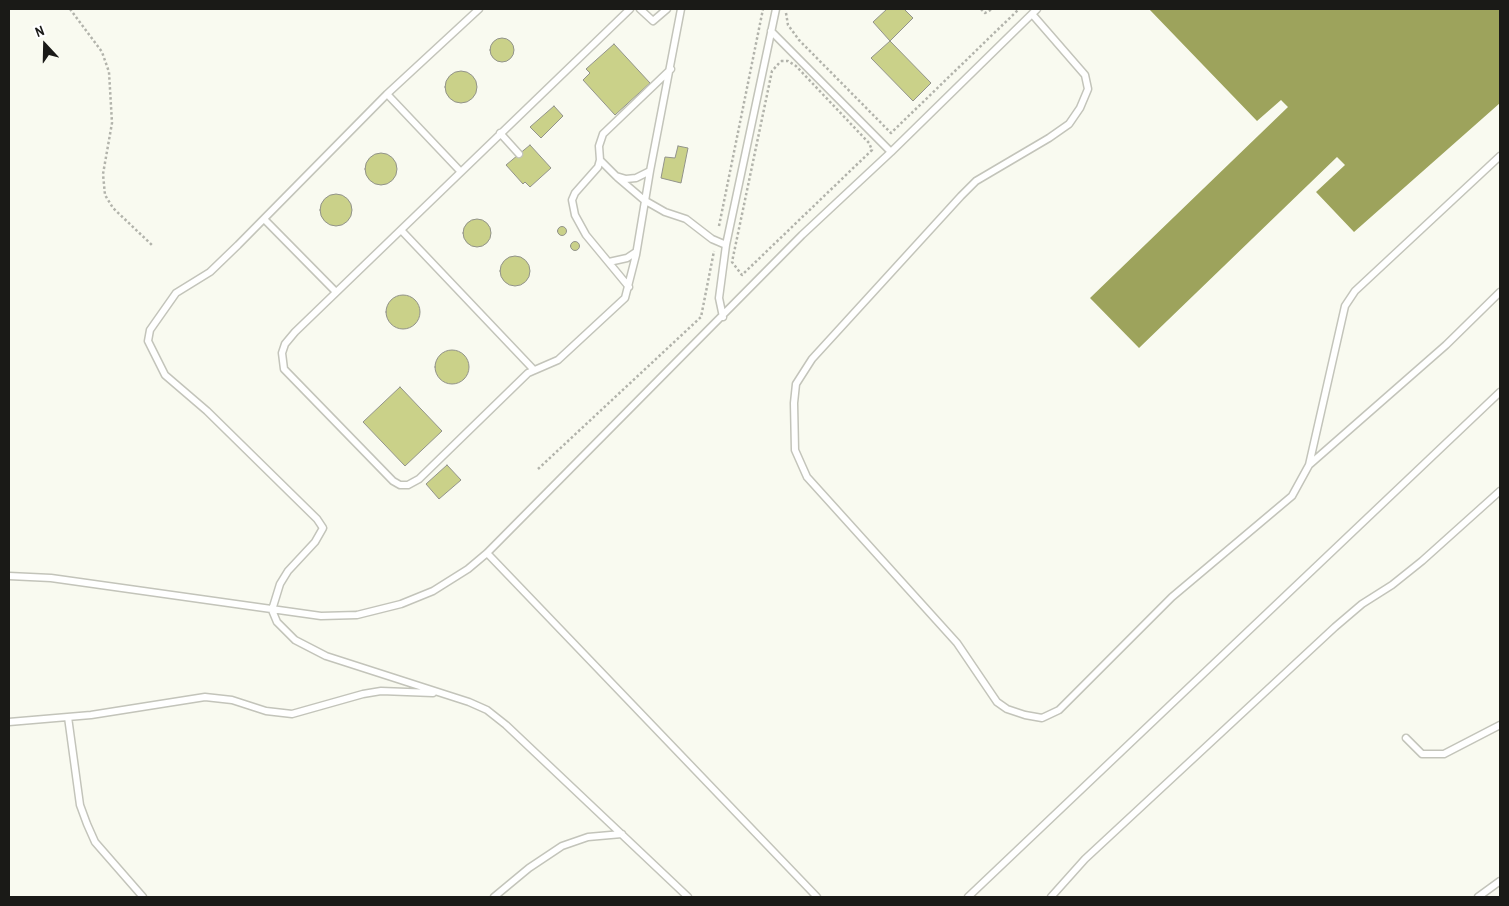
<!DOCTYPE html>
<html>
<head>
<meta charset="utf-8">
<style>
	body { margin:0 }
	#map { position:relative; width:1509px; height:906px; overflow:hidden; background:#f9faf0; font-family:"Archivo Narrow",sans-serif }
	canvas { display:block }
	.frame { position:absolute; inset:0; border:10px solid #1a1a17; pointer-events:none }
	.north { position:absolute; left:20px; top:20px; width:50px; height:50px; -webkit-text-stroke:4px #fff; paint-order:stroke; rotate:339deg; font-size:14px; font-weight:700; line-height:20px; text-align:center; color:#1a1a17 }
	.north::after { content:''; display:block; margin:auto; width:18px; height:22px; background:#1a1a17; clip-path:polygon(50% 0,100% 100%,50% 72%,0 100%) }
</style>
</head>
<body>
<div id="map">
<canvas width="1509" height="906"></canvas>
<div class="frame"></div>
<div class="north">N</div>
</div>
<script>
const ctx = document.querySelector('canvas').getContext('2d');
ctx.lineJoin = 'round';
function paint(path, color) { ctx.fillStyle = color; ctx.fill(path, 'evenodd'); }
const shape = rows => new Path2D(rows.map(r => 'M' + r).join(''));
function strokePath(path, color, width, dash) { ctx.strokeStyle = color; ctx.lineWidth = width; ctx.lineCap = dash ? 'butt' : 'round'; ctx.setLineDash(dash || []); ctx.stroke(path); }
paint(shape([
	[1149,9,1500,9,1500,103,1354,232,1316,192,1345,165,1337,157,1139,348,1090,298,1288,107,1281,100,1257,121]
]), '#9da35c');
const building = shape([
	[887,9,904,9,913,18,890,41,873,22,887,9],
	'490 50a12 12 0 1 1 24 0a12 12 0 1 1-24 0Z',
	[890,41,931,83,913,101,871,58,890,41],
	[614,44,650,83,615,115,583,80,590,73,586,69,614,44],
	'445 87a16 16 0 1 1 32 0a16 16 0 1 1-32 0Z',
	[554,106,563,116,541,138,530,127,554,106],
	[530,145,551,168,530,187,525,182,523,184,506,165,530,145],
	[678,146,688,148,681,183,661,178,665,157,675,158,678,146],
	'365 169a16 16 0 1 1 32 0a16 16 0 1 1-32 0Z',
	'320 210a16 16 0 1 1 32 0a16 16 0 1 1-32 0Z',
	'463 233a14 14 0 1 1 28 0a14 14 0 1 1-28 0Z',
	'557.5 231a4.5 4.5 0 1 1 9 0a4.5 4.5 0 1 1-9 0Z',
	'570.5 246a4.5 4.5 0 1 1 9 0a4.5 4.5 0 1 1-9 0Z',
	'500 271a15 15 0 1 1 30 0a15 15 0 1 1-30 0Z',
	'386 312a17 17 0 1 1 34 0a17 17 0 1 1-34 0Z',
	'435 367a17 17 0 1 1 34 0a17 17 0 1 1-34 0Z',
	[400,387,442,431,405,466,363,422,400,387],
	[447,465,461,480,439,499,426,484,447,465]
]);
paint(building, '#cad189');
strokePath(building, '#92938a', 1);
const service = shape([
	[479,9,387,94,238,245,210,272,176,293,150,330,148,341,165,375,207,411,317,519,323,528,315,542,288,571,280,584,272,610,277,622,295,640,326,656,469,702,487,710,506,725,688,897],
	[630,9,295,332,285,344,282,353,284,369,393,481,400,485,408,485,419,479,528,373,558,360,625,298,636,255,650,171],
	[640,9,653,21,667,9],
	[1032,14,1085,75,1088,89,1080,108,1069,124,1049,138,976,181,961,196,812,359,796,384,794,403,795,450,807,477,957,643,997,702,1007,709,1025,715,1042,718,1059,710,1172,597,1292,496,1309,465,1345,306,1355,291,1500,156],
	[771,31,891,152],
	[387,94,461,172],
	[500,133,519,154],
	[600,160,616,176,626,179,636,178,650,171,681,9],
	[617,177,644,200,665,212,686,219,712,239,726,245],
	[264,219,336,292],
	[401,230,534,370],
	[609,262,627,258,636,252],
	[629,287,586,235,575,215,572,200,575,193,598,167,600,160,599,146,603,134,671,69],
	[723,317,719,298,726,245,776,9],
	[1309,465,1446,345,1500,292],
	[487,553,817,897],
	[9,576,51,578,321,616,357,615,401,604,433,591,468,569,487,553,802,235,891,152,1037,9],
	[68,717,80,805,87,824,95,842,143,897],
	[9,722,91,715,205,697,232,700,266,711,292,714,363,694,381,691,433,693],
	[1406,738,1422,754,1444,754,1500,725],
	[494,897,529,868,562,846,588,837,622,834],
	[968,897,1500,392],
	[1051,897,1085,859,1335,627,1362,604,1392,585,1422,561,1500,491],
	[1478,897,1500,881]
]);
strokePath(service, '#c3c4ba', 9);
strokePath(shape([
	[70,9,102,52,109,72,112,123,103,174,105,195,113,208,153,246],
	[981,9,985,13,992,9],
	[786,13,788,25,799,40,891,133,1019,9],
	[781,61,788,61,796,66,869,143,872,150,742,275,732,262,772,71,781,61],
	[719,226,763,9],
	[538,469,701,317,714,251]
]), '#b2b3ab', 2.5, [2.5, 2.5]);
strokePath(service, '#fff', 6);
</script>
</body>
</html>
